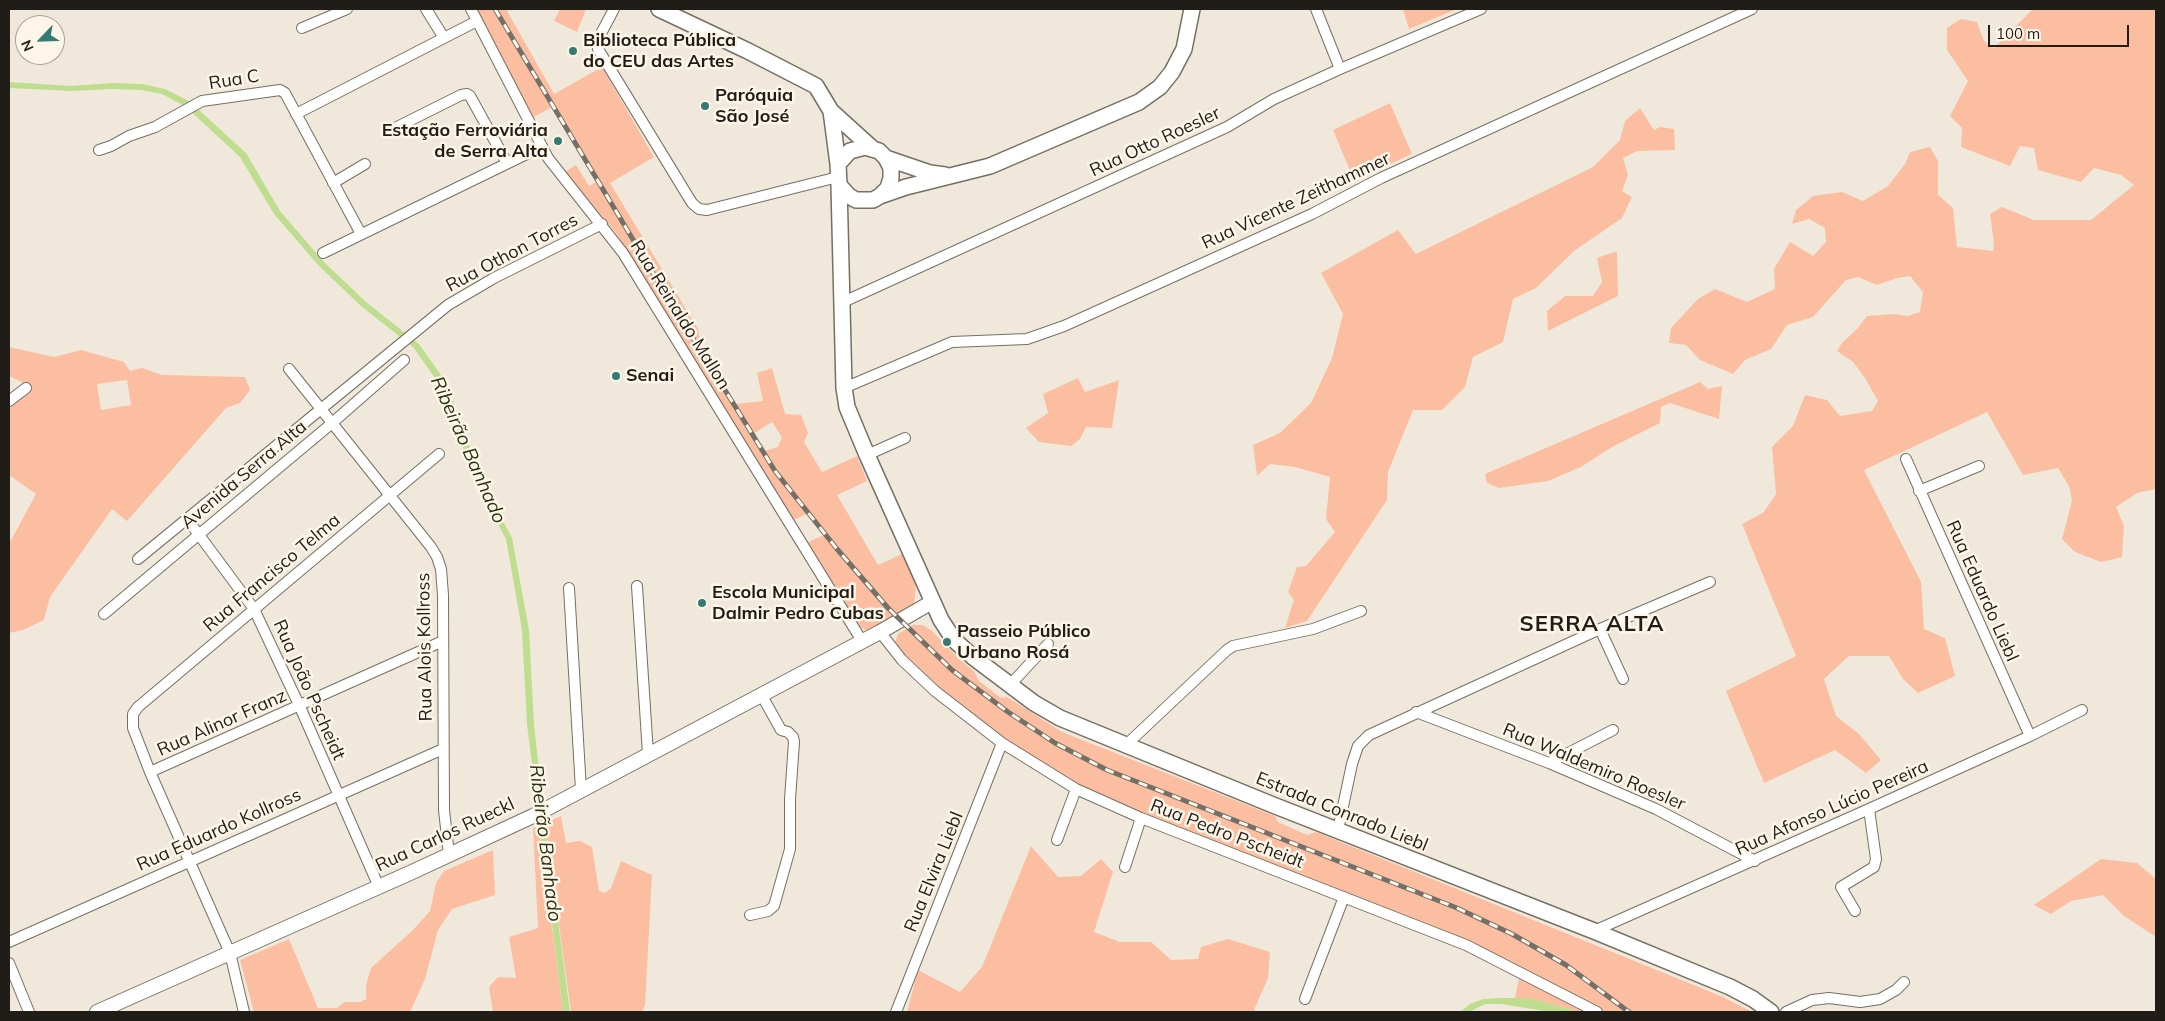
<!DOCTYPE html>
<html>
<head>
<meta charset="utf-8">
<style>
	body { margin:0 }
	#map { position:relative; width:2165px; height:1021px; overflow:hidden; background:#f0e9db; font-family:Mulish,sans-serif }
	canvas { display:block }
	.frame { position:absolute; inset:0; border:10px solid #201d18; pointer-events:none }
	.north { position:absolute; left:15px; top:15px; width:50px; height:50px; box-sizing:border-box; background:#fdf6e8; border:1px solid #a59f95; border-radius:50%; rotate:246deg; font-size:14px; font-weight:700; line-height:20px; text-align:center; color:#201d18 }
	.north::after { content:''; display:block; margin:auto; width:18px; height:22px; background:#357b73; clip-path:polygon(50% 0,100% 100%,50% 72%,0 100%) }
	.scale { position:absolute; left:1988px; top:25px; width:141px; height:22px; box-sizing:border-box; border:2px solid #201d18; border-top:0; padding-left:6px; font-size:15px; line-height:18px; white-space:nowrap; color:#201d18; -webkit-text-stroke:4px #fdf6e8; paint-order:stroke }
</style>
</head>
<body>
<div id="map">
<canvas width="2165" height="1021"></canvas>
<div class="frame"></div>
<div class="north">N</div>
<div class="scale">100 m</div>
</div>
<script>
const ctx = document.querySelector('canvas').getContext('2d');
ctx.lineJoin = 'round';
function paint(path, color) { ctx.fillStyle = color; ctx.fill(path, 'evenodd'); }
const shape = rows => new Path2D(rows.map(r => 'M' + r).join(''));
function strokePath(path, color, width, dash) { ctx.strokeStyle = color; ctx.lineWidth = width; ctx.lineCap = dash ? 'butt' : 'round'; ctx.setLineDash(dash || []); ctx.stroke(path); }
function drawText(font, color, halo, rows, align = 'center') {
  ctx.font = font + ' Mulish,sans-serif'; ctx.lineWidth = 5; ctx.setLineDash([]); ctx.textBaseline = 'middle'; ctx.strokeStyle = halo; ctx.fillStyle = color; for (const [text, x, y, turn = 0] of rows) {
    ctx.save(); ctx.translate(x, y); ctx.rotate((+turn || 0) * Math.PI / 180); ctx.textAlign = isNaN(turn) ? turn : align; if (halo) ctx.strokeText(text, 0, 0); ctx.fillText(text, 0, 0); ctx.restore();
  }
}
paint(shape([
	[476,9,506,9,554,94,602,67,654,157,610,183,698,329,702,352,735,404,763,401,757,373,772,368,785,414,801,415,808,433,804,442,822,472,857,456,867,481,837,495,878,565,902,554,916,585,914,605,868,632,858,625,808,542,826,534,808,513,794,520,765,476,631,256,615,232,565,172,576,165,589,186,598,181,554,106,532,118],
	[772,422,782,437,778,447,764,451,753,434],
	[560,9,586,9,577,32,554,21],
	[1403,9,1457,9,1409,29],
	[2033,9,2156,9,2156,489,2137,493,2116,507,2124,526,2122,557,2101,562,2075,552,2062,539,2072,501,2069,486,2058,468,2023,475,1987,412,1864,470,1921,582,1924,629,1945,638,1955,676,1918,693,1903,679,1889,656,1849,656,1824,679,1836,716,1859,734,1881,760,1866,773,1835,750,1764,783,1726,691,1796,656,1742,524,1763,513,1776,494,1772,447,1793,426,1805,395,1827,400,1840,416,1872,411,1878,401,1865,378,1853,362,1837,351,1842,343,1857,329,1867,316,1894,314,1908,316,1920,312,1923,292,1910,276,1897,278,1877,285,1858,277,1846,280,1813,317,1787,325,1771,349,1745,360,1733,374,1700,360,1686,345,1669,343,1671,328,1698,299,1715,289,1747,302,1775,289,1774,269,1790,242,1813,256,1826,242,1825,228,1809,219,1792,224,1796,210,1813,196,1842,192,1863,201,1888,186,1905,164,1910,152,1930,147,1938,161,1938,195,1953,208,1957,247,1993,251,1994,243,1990,214,2002,207,2034,220,2091,220,2134,185,2121,175,2094,168,2081,182,2038,170,2034,148,2020,146,2010,166,1961,147,1962,128,1950,116,1968,81,1947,50,1947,28,1961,19,1977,22,1984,41,1994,48],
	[1390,103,1412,154,1354,180,1333,130],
	[1640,108,1654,130,1660,127,1674,129,1675,150,1637,151,1623,158,1628,175,1622,191,1632,197,1622,218,1574,251,1536,288,1513,299,1503,342,1473,357,1465,387,1442,410,1413,410,1388,472,1387,500,1307,621,1285,628,1294,600,1288,592,1297,567,1306,566,1335,532,1326,519,1330,477,1295,467,1270,464,1257,476,1253,445,1280,433,1311,403,1332,358,1343,314,1321,273,1398,230,1416,254,1593,167,1620,140,1625,121],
	[1617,251,1618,296,1548,331,1547,311,1565,296,1593,296,1602,282,1597,258],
	[9,347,54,357,81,350,124,362,130,371,142,368,162,375,245,377,250,390,240,403,226,408,127,521,112,509,50,597,44,620,23,630,9,633,9,544,36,494,9,475,9,408,23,397,22,382,9,376],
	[127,380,131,405,101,410,97,384],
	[1078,378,1085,392,1119,380,1112,428,1086,427,1080,439,1071,446,1039,442,1026,428,1048,413,1043,394],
	[1700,382,1708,389,1722,386,1719,419,1670,403,1661,407,1660,423,1612,447,1581,467,1548,481,1499,488,1487,483,1485,474],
	[913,625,923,625,932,631,959,659,974,671,979,681,1001,698,1007,697,1062,732,1275,816,1278,822,1307,835,1316,832,1679,979,1723,997,1752,1012,1580,1012,1529,998,1515,998,1520,974,1466,945,1076,789,1002,743,893,648,898,634],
	[561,816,566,843,580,841,592,847,599,891,605,893,611,888,621,861,652,875,645,1005,642,1012,571,1012,545,823],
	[539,826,563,1012,493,1012,489,987,498,977,516,978,509,937,538,928,533,828],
	[1031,846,1058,877,1081,876,1101,859,1113,872,1094,932,1120,942,1151,942,1171,960,1198,959,1201,947,1228,939,1270,952,1268,978,1254,1010,1257,1012,907,1012,918,970,960,992,982,967],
	[493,850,495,895,452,909,438,930,425,979,410,1012,254,1012,240,960,289,939,318,1008,337,1008,345,1002,360,1002,366,999,366,985,371,968,414,929,430,911,436,883,444,871],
	[2101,859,2137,863,2156,879,2156,937,2124,916,2103,895,2071,901,2051,914,2034,905]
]), '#fbbea1');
paint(shape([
	[9,82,71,86,112,83,142,84,165,89,189,101,246,153,280,211,324,262,366,302,419,344,443,378,461,420,478,473,512,538,529,630,534,725,545,823,570,1012,563,1012,527,724,522,630,506,539,471,474,455,421,437,381,413,347,361,306,319,266,274,214,240,157,185,106,162,94,141,90,112,89,71,91,9,88],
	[1501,998,1529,998,1580,1012,1551,1012,1501,1004,1485,1004,1469,1012,1460,1012,1470,1004,1483,999]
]), '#bfdd8e');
const minor = shape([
	[426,9,444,38],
	[471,9,548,158,623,253,862,641],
	[614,9,597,41,598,49,692,203,699,209,707,210,838,177],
	[1316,9,1340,69],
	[302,28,347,9],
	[296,114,477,21],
	[389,131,461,95,467,94,470,96,507,163],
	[99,150,111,146,129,136,155,127,202,101,280,90,285,93,361,234],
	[333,183,365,164],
	[323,253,541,147],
	[841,303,1227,127,1274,99,1340,69,1481,9],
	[289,369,431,547,437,557,441,569,443,595,444,810,449,855],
	[844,388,952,342,1027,339,1064,326,1312,214,1381,178,1752,9],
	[9,401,26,388],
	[867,455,905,438],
	[1906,459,2030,736],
	[1919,491,1979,466],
	[188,520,254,609,300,707,379,887],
	[138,559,448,305,494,278,602,224],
	[637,586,648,754],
	[569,588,581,790],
	[104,614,331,424,404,360],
	[1600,629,1623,679],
	[880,632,902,660,935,691,1002,743,1076,789,1141,818,1466,945,1597,1012],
	[1010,685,1048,644],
	[1416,712,1549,763,1656,809,1755,861],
	[1126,745,1227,650,1233,646,1313,629,1361,611],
	[1549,763,1613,730],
	[150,772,443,641],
	[1338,830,1352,764,1358,746,1369,735,1600,629,1710,582],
	[1057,840,1076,789],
	[1125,867,1141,818],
	[1855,911,1841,887,1874,867,1876,859,1869,809],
	[750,915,768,911,774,906,790,849,790,799,794,742,793,737,788,732,781,730,761,694],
	[1594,931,1869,809,2030,736,2082,710],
	[9,942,443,749],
	[9,963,29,1012],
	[1305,999,1344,897],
	[244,1012,230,953,150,772,133,728,133,714,138,707,439,454],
	[896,1012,1002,743],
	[1786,1012,1812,1000,1821,999,1829,998,1860,1002,1880,999,1896,990,1904,982]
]);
const tertiary = shape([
	[97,1012,410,873,533,816,880,632,932,602]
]);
const secondary = shape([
	[659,9,748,51,816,86,831,111,838,164],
	[831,111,873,149],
	[886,158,891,168,891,178,888,188,880,196,873,200,856,200,849,196,839,185,838,164,850,151,865,147,879,151,886,158,930,173,945,175],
	[839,185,844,388,847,407,867,455,941,620,954,640,973,657,1034,703,1060,718,1273,805,1594,931,1730,987,1753,999,1771,1012],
	[880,196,906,187,990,166,1139,102,1160,87,1172,72,1184,49,1192,9]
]);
strokePath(minor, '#757063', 12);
strokePath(tertiary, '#757063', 16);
strokePath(secondary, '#757063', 18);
strokePath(minor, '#fff', 10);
strokePath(tertiary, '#fff', 14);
strokePath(secondary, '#fff', 15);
const rail = shape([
	[495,9,662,288,775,471,837,549,888,608,952,670,1008,712,1055,743,1107,770,1457,908,1512,934,1566,965,1629,1012]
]);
strokePath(rail, '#747067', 5);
strokePath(rail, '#fdf6e8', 3, [9]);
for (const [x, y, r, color] of [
	[573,51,5,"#357b73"],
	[705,106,5,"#357b73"],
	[558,141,5,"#357b73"],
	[616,376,5,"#357b73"],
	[702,603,5,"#357b73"],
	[947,642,5,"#357b73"]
]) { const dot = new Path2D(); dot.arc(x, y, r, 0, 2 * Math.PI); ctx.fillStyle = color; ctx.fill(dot); strokePath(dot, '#fdf6e8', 2); }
drawText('bold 18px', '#201d18', '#fdf6e8', [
	["Biblioteca Pública",583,41],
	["do CEU das Artes",583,62],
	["Paróquia",715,96],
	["São José",715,117],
	["Estação Ferroviária",548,131,"right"],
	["de Serra Alta",548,152,"right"],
	["Senai",626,376],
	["Escola Municipal",712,593],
	["Dalmir Pedro Cubas",712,614],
	["Passeio Público",957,632],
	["Urbano Rosá",957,653]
], 'left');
drawText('18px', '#201d18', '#fdf6e8', [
	["Rua C",234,80,-9],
	["Rua Otto Roesler",1155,142,-25],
	["Rua Vicente Zeithammer",1296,201,-25],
	["Rua Othon Torres",512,253,-28],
	["Rua Reinaldo Mallon",680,315,58],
	["Avenida Serra Alta",244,475,-40],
	["Rua Francisco Telma",272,573,-40],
	["Rua Eduardo Liebl",1982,591,66],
	["Rua Alois Kollross",425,647,-91],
	["Rua João Pscheidt",309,690,66],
	["Rua Alinor Franz",222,723,-24],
	["Rua Waldemiro Roesler",1594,767,23],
	["Rua Afonso Lúcio Pereira",1832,808,-24],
	["Estrada Conrado Liebl",1342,812,22],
	["Rua Eduardo Kollross",219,830,-24],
	["Rua Pedro Pscheidt",1227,834,21],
	["Rua Carlos Rueckl",445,835,-25],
	["Rua Elvira Liebl",934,872,-68]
]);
drawText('italic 19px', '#263211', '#fdf6e8', [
	["Ribeirão Banhado",468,450,66],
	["Ribeirão Banhado",545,843,83]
]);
ctx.letterSpacing = '1px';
drawText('bold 22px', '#201d18', '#fdf6e8', [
	["SERRA ALTA",1592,624]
]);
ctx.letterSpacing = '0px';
</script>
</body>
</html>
